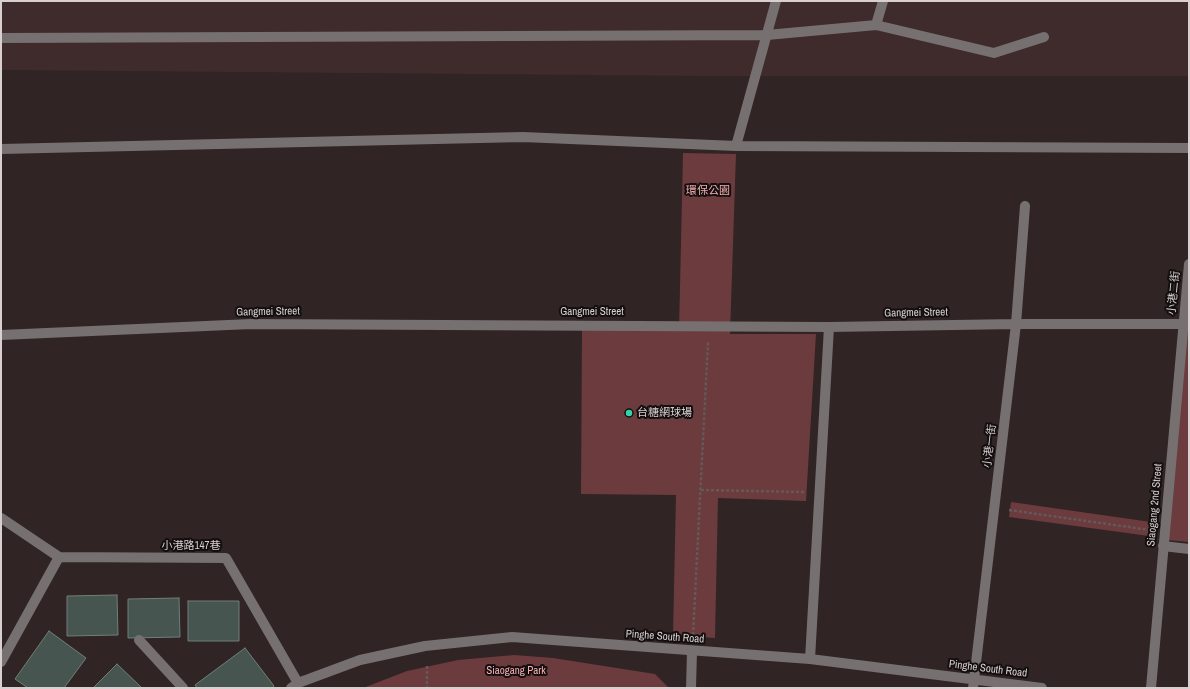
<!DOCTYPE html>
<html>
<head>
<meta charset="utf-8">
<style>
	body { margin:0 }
	#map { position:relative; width:1190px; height:689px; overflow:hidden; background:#302424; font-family:"Archivo Narrow",sans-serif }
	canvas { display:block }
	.frame { position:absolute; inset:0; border:2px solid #d8cfd0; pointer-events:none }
</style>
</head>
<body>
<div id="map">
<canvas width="1190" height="689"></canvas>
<div class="frame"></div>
</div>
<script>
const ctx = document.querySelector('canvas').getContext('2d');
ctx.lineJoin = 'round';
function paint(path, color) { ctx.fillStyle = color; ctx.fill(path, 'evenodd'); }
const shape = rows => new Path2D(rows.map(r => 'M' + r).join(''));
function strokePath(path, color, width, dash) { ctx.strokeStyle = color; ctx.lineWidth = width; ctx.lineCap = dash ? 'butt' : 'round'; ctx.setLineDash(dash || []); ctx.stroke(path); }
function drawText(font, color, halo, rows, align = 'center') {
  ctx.font = font + ' "Archivo Narrow","Noto Sans TC",sans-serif'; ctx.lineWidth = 4; ctx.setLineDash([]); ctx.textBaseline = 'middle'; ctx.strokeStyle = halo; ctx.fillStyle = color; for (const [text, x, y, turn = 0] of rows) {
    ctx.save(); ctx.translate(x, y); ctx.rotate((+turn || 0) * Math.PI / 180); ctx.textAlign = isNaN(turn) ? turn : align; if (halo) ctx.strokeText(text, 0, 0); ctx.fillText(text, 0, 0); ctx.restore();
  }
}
paint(shape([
	[1,1,1189,1,1189,76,706,76,1,70]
]), '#3f2b2c');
paint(shape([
	[683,153,736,154,730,334,816,334,806,501,718,498,715,638,673,635,676,495,581,494,582,329,679,331],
	[1189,303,1189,542,1168,540],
	[1011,502,1151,522,1149,536,1009,517],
	[514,655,553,658,655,674,669,688,363,688,407,671,458,660]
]), '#6c3b3e');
const building = shape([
	[117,595,118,635,67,636,67,596,117,595],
	[179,598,180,637,128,638,128,599,179,598],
	[188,601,239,601,239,641,188,641,188,601],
	[49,631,86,658,64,688,28,688,15,679,49,631],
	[245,648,274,686,272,688,197,688,195,685,245,648],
	[117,664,142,688,93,688,117,664]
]);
paint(building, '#475550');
strokePath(building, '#717f7a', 1);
strokePath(shape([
	[701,490,804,492],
	[1009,510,1150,530],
	[693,635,708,342],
	[427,666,427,688]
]), '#645859', 2.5, [3, 2]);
strokePath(shape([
	[876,25,994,53,1044,37],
	[1,38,767,35,876,25,883,1],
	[736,146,776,1],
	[1,149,523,137,736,146,1189,148],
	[1,335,251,324,829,327,1016,324,1183,324],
	[1,518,59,557],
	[1163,546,1189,549],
	[59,557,226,558,298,683],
	[139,640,183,688],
	[810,659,829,327],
	[1,662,59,557],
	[291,688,298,683,360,660,425,646,512,637,810,659,1042,688],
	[691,688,692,651],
	[973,688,1016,324,1025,206],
	[1151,688,1189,264]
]), '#777070', 10);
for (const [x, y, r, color] of [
	[629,413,4,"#31d4a9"]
]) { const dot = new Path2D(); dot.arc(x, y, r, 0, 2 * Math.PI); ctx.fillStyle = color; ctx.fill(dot); strokePath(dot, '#140f0f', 1.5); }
drawText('11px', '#f5adb1', '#140f0f', [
	["環保公園",708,191],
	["Siaogang Park",516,671]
]);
drawText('11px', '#d8cfd0', '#140f0f', [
	["小港二街",1174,293,-84],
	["Gangmei Street",268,312,-1],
	["Gangmei Street",592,312],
	["Gangmei Street",916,313,-1],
	["小港一街",990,446,-83],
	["Siaogang 2nd Street",1155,505,-85],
	["小港路147巷",191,546],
	["Pinghe South Road",665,637,4],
	["Pinghe South Road",988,669,7]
]);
drawText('11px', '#d8cfd0', '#140f0f', [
	["台糖網球場",637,413]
], 'left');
</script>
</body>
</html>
